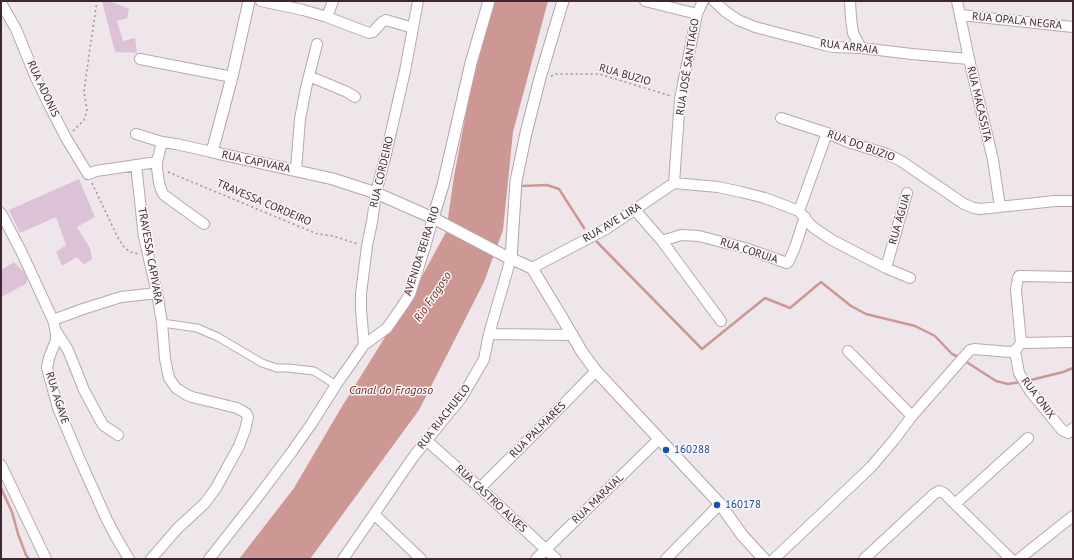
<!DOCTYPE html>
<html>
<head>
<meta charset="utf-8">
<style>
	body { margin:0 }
	#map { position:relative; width:1074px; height:560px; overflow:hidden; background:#eee6ea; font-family:"PT Sans",sans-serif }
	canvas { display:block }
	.frame { position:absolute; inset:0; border:2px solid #3f262f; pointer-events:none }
</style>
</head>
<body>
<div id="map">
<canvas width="1074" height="560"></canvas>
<div class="frame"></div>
</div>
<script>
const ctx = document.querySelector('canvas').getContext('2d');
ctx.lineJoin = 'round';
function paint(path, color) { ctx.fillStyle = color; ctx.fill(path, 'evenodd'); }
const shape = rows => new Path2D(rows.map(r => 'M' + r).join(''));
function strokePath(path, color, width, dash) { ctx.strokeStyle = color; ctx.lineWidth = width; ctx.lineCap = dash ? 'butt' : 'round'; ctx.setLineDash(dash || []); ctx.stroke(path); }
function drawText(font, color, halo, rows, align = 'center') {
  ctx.font = font + ' "PT Sans",sans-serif'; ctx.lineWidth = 3; ctx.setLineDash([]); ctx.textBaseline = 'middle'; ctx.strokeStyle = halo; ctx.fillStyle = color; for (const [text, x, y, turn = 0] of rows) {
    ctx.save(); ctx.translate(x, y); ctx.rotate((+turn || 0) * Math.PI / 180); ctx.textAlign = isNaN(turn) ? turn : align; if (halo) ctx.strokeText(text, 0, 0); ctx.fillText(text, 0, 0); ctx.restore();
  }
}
paint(shape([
	[102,1,111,1,112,2,129,9,127,18,117,21,123,41,135,38,137,53,115,52],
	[79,179,95,217,77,227,90,248,92,259,84,265,77,257,62,266,56,252,66,245,56,217,20,233,9,210],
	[14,262,28,276,26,284,1,297,1,270]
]), '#ddc1d7');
paint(shape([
	[495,1,548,1,513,132,503,230,484,282,419,410,310,559,239,559,294,488,341,408,415,289,446,232,454,176,480,40]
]), '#cd9894');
strokePath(shape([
	[523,186,547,185,559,189,584,228],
	[597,242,702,349,765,298,790,308,821,282,851,306,866,314,915,326,935,336,952,354,959,357],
	[965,361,996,381,1008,384,1021,382],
	[1027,381,1063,372,1073,368],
	[1,488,12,512,18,534,26,555,29,559]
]), '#cd9894', 2.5);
const pedestrian = shape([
	[162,323,197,328,218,337,262,363,277,368,288,368,314,371,336,385]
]);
const minor = shape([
	[261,1,303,10,327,17,369,33,373,32,382,22,386,20,413,28],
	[645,1,697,14],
	[714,1,726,12,738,20,755,27,824,45,833,47,861,48,912,54,969,59],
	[850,1,851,18,853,33,861,48],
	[957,1,969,59,993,160,1000,207],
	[1,3,16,29,36,78,48,103,66,138,88,174,96,171,157,162,162,142,176,144,212,152],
	[961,15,1073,27],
	[327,17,333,1],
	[140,59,232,77],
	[309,76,347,92,355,97],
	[781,118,827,133,848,142,887,154,901,161,964,204,974,208,980,209,1055,201,1073,201],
	[136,134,162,142],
	[157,162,157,168,159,183,162,192,164,195,204,224],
	[136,165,144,237,157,293,162,323,165,359,169,378,176,388,187,395,192,397,237,408,246,413,248,417,245,430,239,446,216,488,205,503,177,529,151,559],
	[296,170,300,119,306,88,317,44],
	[674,183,680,99,697,14,703,1],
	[635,210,662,241,721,321],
	[799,211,827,133],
	[1,213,21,251,53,320,56,333,56,340,49,358,47,368,58,408,80,460,107,520,116,537,129,559],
	[662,241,681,235,699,236,745,248,787,263,789,261,795,247,805,217],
	[532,268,606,229,674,183,718,187,741,192,765,198,799,211,809,223,814,228,832,240,886,268,910,278],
	[886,268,907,193],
	[53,320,83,309,121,297,157,293],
	[56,331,68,350,84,390,99,418,103,425,118,435],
	[489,334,573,335],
	[1021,343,1016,289,1018,278,1019,276,1023,276,1073,277],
	[364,345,361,310,361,294,367,246,372,222,376,193,386,154,405,71,418,1],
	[848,351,912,416],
	[1015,351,1019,373,1030,391,1062,430,1068,433,1073,428],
	[426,440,480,488,556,559],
	[1,465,46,559],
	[480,488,542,426,596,371],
	[955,504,1028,438],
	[374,514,421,559],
	[209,559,254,502,291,453,312,423,336,385,364,345,387,328,403,305,410,294,425,247,433,218],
	[343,559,414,456,462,397,484,359,489,334,511,258],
	[536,559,659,439],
	[666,559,720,504],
	[774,559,871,467,894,440,912,416,970,350,974,349,1010,352,1015,351,1021,343,1073,342],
	[864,559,934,494,939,491,944,493,955,504,1011,559],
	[1019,559,1073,516]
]);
const secondary = shape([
	[249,1,232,77,212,152,333,179,376,193,433,218,505,256,532,268,561,316,582,352,596,371,720,504,742,535,764,559],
	[433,218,443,185,471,63,489,1],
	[511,258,516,181,526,133,540,78,563,1]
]);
strokePath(pedestrian, '#b6a9ae', 9);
strokePath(minor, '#b6a9ae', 12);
strokePath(secondary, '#b6a3ab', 13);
strokePath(shape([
	[551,76,556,74,599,74,671,96],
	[73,131,84,120,86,114,87,110,84,92,90,48,97,1],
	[168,172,310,231,318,234,333,236,358,244],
	[92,183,118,238,124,247,130,252,138,254]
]), '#ae8a98', 1.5, [2, 3]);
strokePath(pedestrian, '#fff', 7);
strokePath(minor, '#fff', 10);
strokePath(secondary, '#fff', 11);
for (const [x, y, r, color] of [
	[666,450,4,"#1a4fb4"],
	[717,505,4,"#1a4fb4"]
]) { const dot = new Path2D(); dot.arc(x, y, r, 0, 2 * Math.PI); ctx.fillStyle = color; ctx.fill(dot); strokePath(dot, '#faf7f9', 1.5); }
drawText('11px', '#3f262f', '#faf7f9', [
	["RUA OPALA NEGRA",1017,21,6],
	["RUA ARRAIA",849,47,7],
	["RUA JOSÉ SANTIAGO",688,67,-81],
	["RUA BUZIO",625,75,16],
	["RUA ADONIS",43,89,65],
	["RUA MACASSITA",979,104,77],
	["RUA DO BUZIO",861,146,20],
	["RUA CAPIVARA",256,162,12],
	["RUA CORDEIRO",382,172,-77],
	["TRAVESSA CORDEIRO",264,203,23],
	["RUA ÁGUIA",900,219,-74],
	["RUA AVE LIRA",612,223,-31],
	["AVENIDA BEIRA RIO",422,251,-72],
	["RUA CORUJA",749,251,18],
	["TRAVESSA CAPIVARA",150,256,80],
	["RUA AGAVE",57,398,72],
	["RUA ONIX",1038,398,53],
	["RUA RIACHUELO",444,417,-52],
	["RUA PALMARES",538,430,-45],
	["RUA CASTRO ALVES",491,499,43],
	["RUA MARAIAL",598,499,-44]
]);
drawText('11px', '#164399', '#faf7f9', [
	["160288",674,450],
	["160178",725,505]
], 'left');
drawText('italic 12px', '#762c25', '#faf7f9', [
	["Rio Fragoso",433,297,-56],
	["Canal do Fragoso",391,391]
]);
</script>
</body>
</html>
